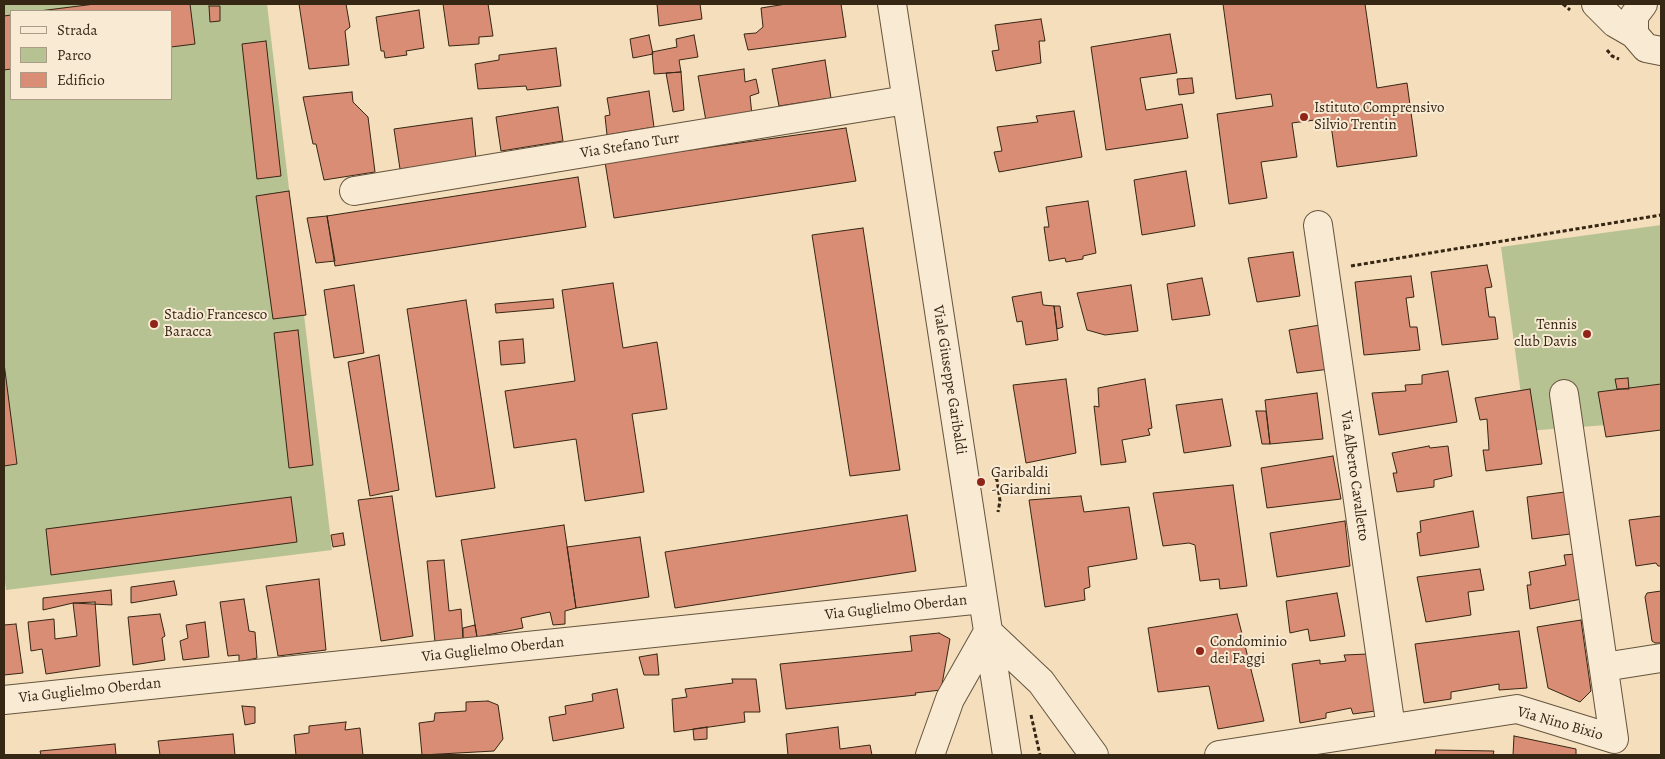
<!DOCTYPE html>
<html>
<head>
<meta charset="utf-8">
<style>
	body { margin:0 }
	#map { position:relative; width:1665px; height:759px; overflow:hidden; background:#f4debb; font-family:Alegreya,serif }
	canvas { display:block }
	.frame { position:absolute; inset:0; border:5px solid #362614; pointer-events:none }
	.legend { position:absolute; left:10px; top:10px; width:162px; height:90px; box-sizing:border-box; background:#f8ead3; border:1px solid #aa9c87; margin:0; padding:6px 9px; list-style:none; font-size:15px; color:#362614 }
	.legend li { display:flex; align-items:center; gap:10px; height:25px }
	.legend b { width:25px; border:1px solid #aa9c87 }
</style>
</head>
<body>
<div id="map">
<canvas width="1665" height="759"></canvas>
<div class="frame"></div>
<ul class="legend">
<li><b style="height:6px;background:#f8ead3"></b>Strada</li>
<li><b style="height:14px;background:#b7c293"></b>Parco</li>
<li><b style="height:14px;background:#d88d74"></b>Edificio</li>
</ul>
</div>
<script>
const ctx = document.querySelector('canvas').getContext('2d');
ctx.lineJoin = 'round';
function paint(path, color) { ctx.fillStyle = color; ctx.fill(path, 'evenodd'); }
const shape = rows => new Path2D(rows.map(r => 'M' + r).join(''));
function strokePath(path, color, width, dash) { ctx.strokeStyle = color; ctx.lineWidth = width; ctx.lineCap = dash ? 'butt' : 'round'; ctx.setLineDash(dash || []); ctx.stroke(path); }
function drawText(font, color, halo, rows, align = 'center') {
  ctx.font = font + ' Alegreya,serif'; ctx.lineWidth = 4; ctx.setLineDash([]); ctx.textBaseline = 'middle'; ctx.strokeStyle = halo; ctx.fillStyle = color; for (const [text, x, y, turn = 0] of rows) {
    ctx.save(); ctx.translate(x, y); ctx.rotate((+turn || 0) * Math.PI / 180); ctx.textAlign = isNaN(turn) ? turn : align; if (halo) ctx.strokeText(text, 0, 0); ctx.fillText(text, 0, 0); ctx.restore();
  }
}
paint(shape([
	[4,4,267,4,332,550,6,590,4,572],
	[11,11,171,11,171,99,11,99],
	[1661,225,1661,421,1526,431,1501,247]
]), '#b7c293');
const building = shape([
	[95,4,190,4,195,44,171,47,171,11,39,11,95,4],
	[299,4,346,4,350,27,345,31,349,65,309,69,299,4],
	[443,4,488,4,493,36,479,37,479,44,449,46,443,4],
	[657,4,700,4,702,19,659,26,657,4],
	[786,4,841,4,846,37,748,50,744,34,756,33,763,27,761,8,786,4],
	[1223,4,1365,4,1377,88,1407,83,1417,156,1337,167,1330,118,1292,123,1297,157,1261,162,1267,198,1229,204,1217,114,1273,106,1271,94,1236,99,1223,4],
	[209,6,220,6,220,21,210,22,209,6],
	[419,10,424,48,406,51,407,55,385,58,384,51,381,51,376,17,419,10],
	[11,15,11,69,4,70,4,16,11,15],
	[1041,19,1045,41,1039,41,1041,63,996,71,992,51,999,50,995,25,1041,19],
	[1170,34,1177,73,1140,78,1146,110,1182,104,1188,138,1106,150,1091,47,1170,34],
	[649,35,653,54,633,58,630,39,649,35],
	[694,35,698,57,679,60,681,72,654,74,652,52,677,47,676,39,694,35],
	[266,41,281,176,257,179,242,44,266,41],
	[556,48,561,86,527,90,526,86,478,89,475,64,499,60,499,55,556,48],
	[825,60,831,98,779,106,772,69,825,60],
	[744,69,745,82,756,79,759,93,750,96,752,115,706,121,698,76,744,69],
	[681,72,684,110,673,112,666,73,681,72],
	[1192,78,1194,93,1179,95,1177,79,1192,78],
	[649,91,654,127,607,135,605,116,610,115,607,98,649,91],
	[352,92,353,102,368,117,375,172,324,180,316,144,313,144,303,97,352,92],
	[558,107,563,141,501,151,496,117,558,107],
	[1074,111,1082,157,999,172,994,152,1002,151,997,127,1038,122,1036,116,1074,111],
	[472,118,476,159,400,169,394,129,472,118],
	[846,128,856,181,614,218,605,162,846,128],
	[1186,171,1195,226,1142,235,1134,180,1186,171],
	[578,177,586,227,335,266,327,216,578,177],
	[289,191,306,315,273,319,256,196,289,191],
	[1088,201,1096,253,1083,256,1083,259,1066,262,1065,258,1049,261,1044,227,1049,227,1046,207,1088,201],
	[327,216,335,261,316,263,307,218,327,216],
	[863,228,900,470,850,476,812,235,863,228],
	[1293,252,1300,296,1257,302,1248,258,1293,252],
	[1487,265,1492,287,1485,288,1489,317,1495,317,1498,339,1442,345,1431,272,1487,265],
	[1411,276,1414,297,1406,298,1410,327,1417,327,1420,350,1364,355,1355,282,1411,276],
	[1202,278,1210,315,1172,320,1167,284,1202,278],
	[613,283,623,348,657,342,667,409,632,414,644,492,585,501,576,439,514,448,505,391,575,381,562,290,613,283],
	[354,285,364,353,334,358,324,290,354,285],
	[1131,285,1138,331,1105,335,1087,330,1077,293,1131,285],
	[1041,292,1043,305,1054,306,1058,340,1026,345,1022,321,1017,322,1012,297,1041,292],
	[553,299,554,308,496,313,495,304,553,299],
	[466,300,495,488,436,497,407,309,466,300],
	[1054,306,1060,306,1063,327,1057,329,1054,306],
	[1320,325,1330,369,1297,373,1289,330,1320,325],
	[298,330,313,465,289,468,274,333,298,330],
	[523,339,525,363,501,365,499,341,523,339],
	[379,355,399,490,370,496,348,362,379,355],
	[4,363,17,464,4,466,4,363],
	[1448,371,1457,422,1379,435,1372,393,1406,391,1405,385,1422,384,1422,375,1448,371],
	[1628,378,1629,389,1617,389,1615,379,1628,378],
	[1066,379,1076,453,1026,463,1013,385,1066,379],
	[1145,379,1152,428,1148,429,1150,435,1122,440,1126,462,1101,465,1094,406,1099,407,1098,388,1145,379],
	[1661,384,1661,430,1606,437,1598,392,1661,384],
	[1530,389,1542,464,1486,471,1483,450,1489,450,1487,419,1480,420,1475,398,1530,389],
	[1317,393,1323,439,1270,444,1265,400,1317,393],
	[1222,399,1231,446,1184,453,1176,405,1222,399],
	[1256,411,1266,411,1270,444,1262,444,1256,411],
	[1429,446,1430,448,1448,446,1452,476,1434,480,1434,487,1397,492,1393,473,1397,473,1392,453,1429,446],
	[1333,456,1341,499,1267,508,1261,468,1333,456],
	[1233,485,1247,586,1220,589,1219,579,1200,581,1195,545,1189,543,1163,546,1153,493,1233,485],
	[1572,491,1578,533,1532,539,1527,497,1572,491],
	[392,496,413,636,381,641,358,500,392,496],
	[1081,496,1084,512,1129,507,1137,559,1088,567,1090,587,1084,589,1085,600,1045,607,1029,500,1081,496],
	[291,497,297,542,51,575,46,529,291,497],
	[1473,511,1479,547,1420,556,1417,533,1421,532,1420,521,1473,511],
	[907,515,916,571,675,608,665,552,907,515],
	[1661,516,1661,566,1658,566,1656,563,1636,566,1629,520,1661,516],
	[1345,521,1350,566,1277,577,1270,533,1345,521],
	[564,525,576,608,565,611,565,624,553,625,550,612,521,618,523,628,477,637,461,540,564,525],
	[343,533,345,545,333,547,331,535,343,533],
	[640,537,649,597,576,608,567,547,640,537],
	[1586,553,1592,597,1530,609,1527,585,1531,585,1529,572,1566,565,1564,555,1586,553],
	[444,560,449,611,461,609,463,639,435,642,427,561,444,560],
	[1480,569,1484,590,1468,592,1471,615,1426,622,1417,577,1480,569],
	[319,579,326,650,278,656,266,586,319,579],
	[174,581,177,595,131,603,131,587,174,581],
	[111,590,112,605,73,603,43,610,43,598,111,590],
	[1661,591,1661,643,1655,643,1652,641,1645,597,1647,593,1661,591],
	[1337,593,1345,636,1310,641,1308,629,1290,633,1286,601,1337,593],
	[244,599,249,631,255,632,257,658,239,662,239,655,228,656,220,602,244,599],
	[95,602,100,666,46,674,42,649,31,651,28,622,54,619,55,639,77,636,73,603,95,602],
	[160,614,165,636,162,638,165,660,133,665,128,617,160,614],
	[1237,614,1264,721,1218,729,1209,686,1158,692,1148,628,1237,614],
	[1581,620,1591,691,1580,702,1548,688,1537,627,1581,620],
	[205,622,209,657,183,660,180,641,188,638,186,625,205,622],
	[16,624,23,673,4,675,4,625,16,624],
	[475,625,477,637,463,639,463,628,475,625],
	[1519,631,1527,688,1499,690,1499,684,1451,692,1451,699,1424,703,1415,644,1519,631],
	[939,633,950,639,941,690,915,693,916,695,786,709,780,664,912,651,910,636,939,633],
	[657,654,659,675,644,675,639,657,657,654],
	[1368,654,1375,711,1353,714,1351,708,1326,713,1326,718,1300,723,1292,664,1320,660,1320,664,1346,661,1344,655,1368,654],
	[732,679,756,679,760,712,744,712,745,722,674,732,672,699,687,697,685,689,733,683,732,679],
	[617,689,624,728,553,741,549,717,566,714,565,706,593,701,592,694,617,689],
	[488,701,498,705,503,739,494,751,422,755,419,723,434,721,435,713,466,711,466,702,488,701],
	[242,706,255,707,255,723,245,725,242,706],
	[346,722,345,730,360,728,363,755,296,755,294,735,309,733,309,726,346,722],
	[707,727,707,739,694,740,693,729,707,727],
	[838,727,840,749,870,745,872,755,788,755,786,734,838,727],
	[233,734,235,755,160,755,158,741,233,734],
	[1514,736,1576,749,1576,755,1513,755,1514,736],
	[115,744,116,755,41,755,40,751,115,744],
	[1436,750,1494,751,1493,755,1435,755,1436,750]
]);
paint(building, '#d88d74');
strokePath(building, '#362614', 1);
const minor = shape([
	[892,4,1007,755],
	[1596,4,1615,23,1634,34],
	[1643,4,1634,16,1634,34,1646,48,1661,51],
	[354,191,906,100],
	[1318,225,1391,728],
	[1604,667,1661,658],
	[4,700,983,599],
	[930,755,950,699,988,632,1041,682,1094,755],
	[1219,755,1517,709,1614,739,1564,394]
]);
strokePath(minor, '#66543e', 30);
strokePath(shape([
	[1563,4,1570,10],
	[1607,50,1612,56,1619,59],
	[1351,266,1661,215],
	[992,473,997,480,1000,501,998,512],
	[1031,715,1040,755]
]), '#362614', 3, [4, 2.5]);
strokePath(minor, '#f8ead3', 28);
for (const [x, y, r, color] of [
	[1304,117,5,"#8f2418"],
	[154,324,5,"#8f2418"],
	[1587,334,5,"#8f2418"],
	[981,482,5,"#8f2418"],
	[1200,651,5,"#8f2418"]
]) { const dot = new Path2D(); dot.arc(x, y, r, 0, 2 * Math.PI); ctx.fillStyle = color; ctx.fill(dot); strokePath(dot, '#f8ead3', 2); }
drawText('15px', '#362614', '#f8ead3', [
	["Istituto Comprensivo",1314,108],
	["Silvio Trentin",1314,125],
	["Stadio Francesco",164,315],
	["Baracca",164,332],
	["Tennis",1577,325,"right"],
	["club Davis",1577,342,"right"],
	["Garibaldi",991,473],
	["- Giardini",991,490],
	["Condominio",1210,642],
	["dei Faggi",1210,659]
], 'left');
drawText('15px', '#362614', '#f8ead3', [
	["Via Stefano Turr",630,146,-9],
	["Viale Giuseppe Garibaldi",949,380,81],
	["Via Alberto Cavalletto",1354,476,82],
	["Via Guglielmo Oberdan",896,608,-6],
	["Via Guglielmo Oberdan",493,650,-6],
	["Via Guglielmo Oberdan",90,691,-6],
	["Via Nino Bixio",1560,724,16]
]);
</script>
</body>
</html>
